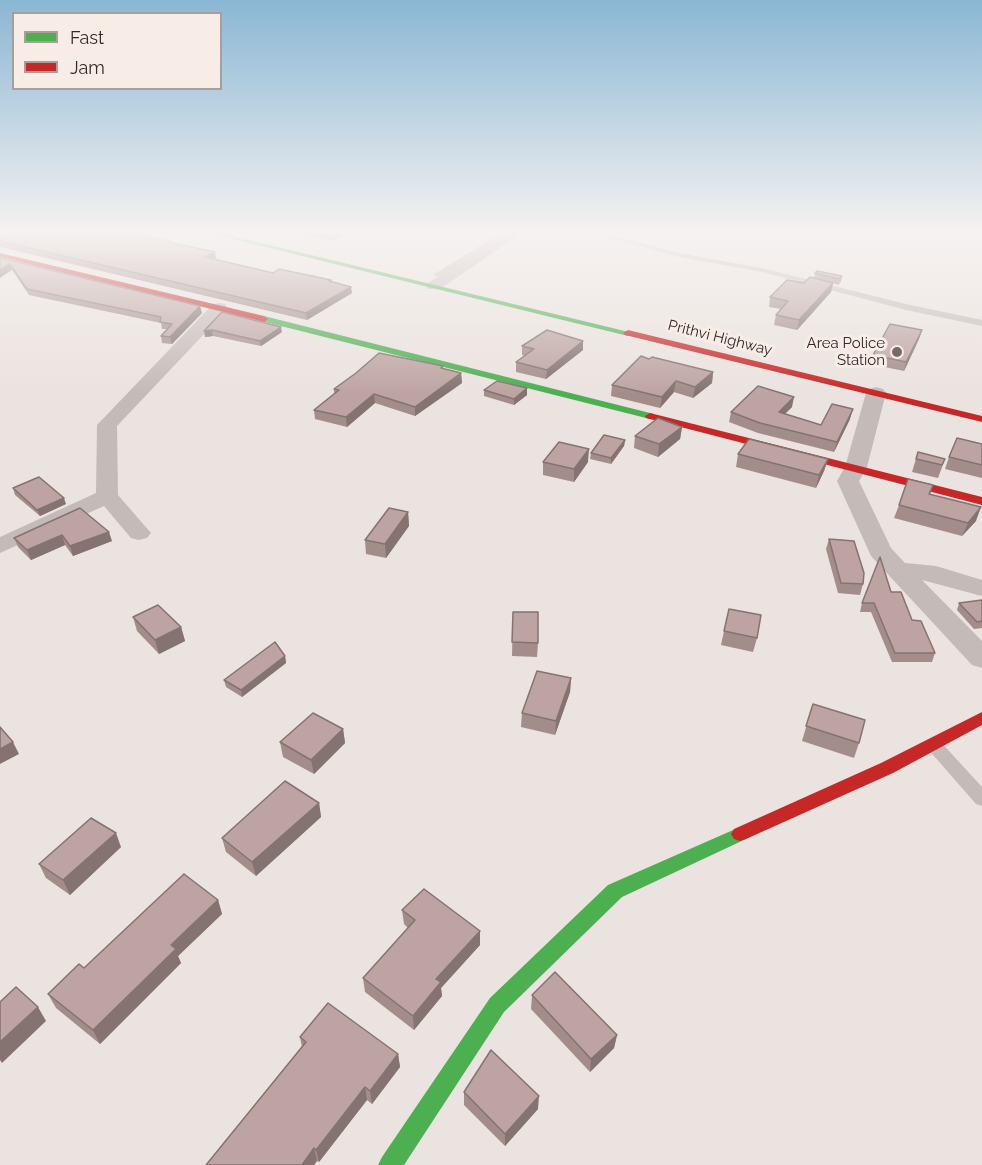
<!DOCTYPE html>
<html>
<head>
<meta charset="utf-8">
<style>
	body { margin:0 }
	#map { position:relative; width:982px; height:1165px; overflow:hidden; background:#ebe3df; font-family:Raleway,sans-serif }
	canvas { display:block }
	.legend { position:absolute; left:12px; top:12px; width:210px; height:78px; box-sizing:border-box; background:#f8ece6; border:2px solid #aa9e9a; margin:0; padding:8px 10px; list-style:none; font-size:18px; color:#342927 }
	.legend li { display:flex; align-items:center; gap:12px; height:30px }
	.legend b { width:30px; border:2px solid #aa9e9a }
</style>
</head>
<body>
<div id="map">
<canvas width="982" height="1165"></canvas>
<ul class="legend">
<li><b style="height:8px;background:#4caf50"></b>Fast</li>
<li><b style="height:8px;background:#c62828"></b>Jam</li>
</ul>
</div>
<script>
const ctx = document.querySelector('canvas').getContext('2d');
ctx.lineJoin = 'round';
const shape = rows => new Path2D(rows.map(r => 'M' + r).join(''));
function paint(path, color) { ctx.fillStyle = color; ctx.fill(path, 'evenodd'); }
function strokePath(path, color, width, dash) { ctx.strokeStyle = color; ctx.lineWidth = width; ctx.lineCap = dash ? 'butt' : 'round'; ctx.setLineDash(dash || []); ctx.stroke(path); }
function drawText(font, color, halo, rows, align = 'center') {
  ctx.font = font + ' Raleway,sans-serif'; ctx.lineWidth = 6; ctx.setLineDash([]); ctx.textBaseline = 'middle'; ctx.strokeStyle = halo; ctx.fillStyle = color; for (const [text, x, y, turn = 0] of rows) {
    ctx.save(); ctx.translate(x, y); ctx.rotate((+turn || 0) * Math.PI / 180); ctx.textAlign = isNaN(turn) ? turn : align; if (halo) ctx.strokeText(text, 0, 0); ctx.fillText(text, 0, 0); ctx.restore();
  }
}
paint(shape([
	[504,231,513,231,440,277,433,275,504,231],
	[584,231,595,231,679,253,762,268,906,304,982,320,982,326,906,310,762,272,679,257,584,231],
	[933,738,939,740,982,787,982,806,976,804,927,748,925,744,927,740,933,738]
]), '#c4bbb8');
paint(shape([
	[509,231,525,231,440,289,428,289,426,286,428,283,509,231],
	[219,303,225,304,227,308,225,312,117,426,118,495,151,533,147,538,139,540,131,538,104,506,0,553,0,537,96,493,97,425,213,304,219,303],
	[876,387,883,389,886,393,867,467,859,481,891,548,905,563,936,566,982,580,982,596,922,580,982,641,982,668,972,665,871,556,837,481,845,467,866,393,869,389,876,387]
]), '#c4bbb8');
paint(shape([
	[200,231,212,231,633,333,628,336,200,231],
	[264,316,654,414,655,416,650,419,261,321,261,317,264,316],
	[740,827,746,829,749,834,746,839,622,897,504,1012,404,1165,378,1165,382,1157,490,998,608,885,740,827]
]), '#4caf50');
paint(shape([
	[0,253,264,316,268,319,264,322,0,257,0,253],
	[628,330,982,416,982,422,625,335,623,333,628,330],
	[650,413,982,497,982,505,646,418,645,416,650,413],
	[982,712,982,725,893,773,746,839,740,841,734,839,731,834,734,829,881,763,982,712]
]), '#c62828');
paint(shape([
	[0,231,170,243,216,258,214,259,273,273,331,280,332,282,352,293,307,320,0,247],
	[288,231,350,231,332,241],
	[0,258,202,313,172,344,162,343,161,336,167,329,162,329,161,323,29,295,12,270],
	[815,273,842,276,841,282,838,285,833,283,831,292,797,330,774,325,776,315,781,309,769,307,770,297,814,278],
	[222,312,282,332,261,346,213,336,205,337],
	[922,330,919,339,904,371,870,364,873,355],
	[583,341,583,350,546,379,516,372,516,362,525,356,522,355,522,346],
	[649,359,713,372,712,383,693,398,674,392,660,408,611,396,612,385],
	[443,366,443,368,461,373,462,383,415,416,375,403,347,427,315,419,314,410,334,394,334,389],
	[527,388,527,395,514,405,484,396,484,390],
	[792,407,785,414,821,425,850,419,834,452,758,433,729,422,731,412],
	[682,427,680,439,658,457,634,448,635,436],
	[625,440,624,446,611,464,590,459,591,453],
	[982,444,982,478,945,469,949,457],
	[918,452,945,459,938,478,912,472],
	[738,454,828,459,824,471,816,488,736,467],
	[543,462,588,462,574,482,543,475],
	[933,485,930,495,976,521,962,536,894,518,899,505],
	[13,488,66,504,40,516,15,495],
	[80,508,112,541,73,556,65,545,31,560,18,547,14,538],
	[408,512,409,526,386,558,366,554,365,540],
	[829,539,863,584,860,595,838,593,826,549],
	[891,592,935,653,932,662,892,662,871,612,860,612,862,603],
	[982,600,982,628,974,629,957,610,959,603],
	[513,612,538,643,537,657,512,656],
	[133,617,181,627,185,641,159,654,137,631],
	[724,631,757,638,753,652,721,645],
	[285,656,286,663,242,697,226,687,224,680],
	[571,678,570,692,555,735,521,727,522,713],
	[813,704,859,743,854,758,802,741],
	[343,729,345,743,314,774,283,757,280,742],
	[319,803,321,817,256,876,226,852,222,838],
	[121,847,70,895,46,878,39,864],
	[218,900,222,914,178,956,181,963,100,1044,56,1008,48,994],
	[402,910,480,945,441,988,442,996,414,1030,365,992,363,978,408,928,404,924],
	[532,995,617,1035,614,1048,590,1072,531,1009],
	[300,1037,398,1054,400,1067,372,1104,367,1100,319,1162,317,1161,314,1165,206,1165,302,1047],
	[464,1092,538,1109,505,1146,464,1105]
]), '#a38d8b');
paint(shape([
	[337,231,350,231,332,241,331,234],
	[215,252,216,258,206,263,205,257],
	[10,264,12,270,0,278,0,270],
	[833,283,831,292,797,330,799,320],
	[351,287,352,293,307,320,306,313],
	[200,306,202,313,172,344,170,337],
	[281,327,282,332,261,346,260,341],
	[212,330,213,336,205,337,204,331],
	[922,330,919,339,904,371,906,362],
	[583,341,583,350,546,379,547,370],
	[713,372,712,383,693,398,695,387],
	[461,373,462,383,415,416,415,407],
	[676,381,674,392,660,408,662,397],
	[527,388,527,395,514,405,514,399],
	[374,394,375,403,347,427,346,417],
	[794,397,792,407,776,422,779,412],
	[853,409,850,419,834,452,837,442],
	[682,427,680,439,658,457,659,444],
	[625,440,624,446,611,464,611,458],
	[589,449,588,462,574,482,574,469],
	[828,459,824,471,816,488,819,475],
	[64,498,66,504,40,516,37,510],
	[981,507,976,521,962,536,968,523],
	[408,512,409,526,386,558,385,544],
	[109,532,112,541,73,556,70,546],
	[62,535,65,545,31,560,27,550],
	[181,627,185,641,159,654,155,640],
	[285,656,286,663,242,697,241,690],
	[571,678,570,692,555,735,556,721],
	[343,729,345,743,314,774,311,760],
	[13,742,19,754,0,764,0,749],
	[319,803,321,817,256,876,252,862],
	[116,833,121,847,70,895,63,880],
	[218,900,222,914,178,956,181,963,100,1044,93,1030,171,945],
	[480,931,480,945,441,988,442,996,414,1030,413,1016,436,979],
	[38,1007,46,1021,2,1063,0,1060,0,1042],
	[617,1035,614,1048,590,1072,591,1059],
	[398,1054,400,1067,372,1104,370,1091],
	[365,1087,367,1100,319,1162,316,1150],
	[539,1096,538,1109,505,1146,505,1134],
	[314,1148,317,1161,314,1165,302,1165]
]), '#847371');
const building = shape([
	[0,231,127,231,170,241,168,242,215,252,205,257,273,273,279,269,331,280,329,281,351,287,306,313,0,241,0,231],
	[317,231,337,231,331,234,317,231],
	[0,258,200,306,170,337,161,336,172,324,160,322,161,317,27,289,10,264,0,270,0,258],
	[817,271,842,276,839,279,815,273,817,271],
	[810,277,833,283,799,320,776,315,788,301,770,297,787,280,804,283,810,277],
	[222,312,281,327,260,341,212,330,204,331,222,312],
	[890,324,922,330,906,362,873,355,890,324],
	[547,330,583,341,547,370,516,362,534,349,522,346,547,330],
	[379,353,443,366,441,368,461,373,415,407,374,394,346,417,314,410,339,390,334,389,356,373,379,353],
	[641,356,649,359,652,357,713,372,695,387,676,381,662,397,612,385,641,356],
	[497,381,527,388,514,399,484,390,497,381],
	[758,386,794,397,779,412,821,425,832,404,853,409,837,442,760,423,731,412,758,386],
	[658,418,682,427,659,444,635,436,658,418],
	[604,435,625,440,611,458,591,453,604,435],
	[957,438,982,444,982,465,949,457,957,438],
	[749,439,828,459,819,475,738,454,749,439],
	[559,442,589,449,574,469,543,462,559,442],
	[918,452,945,459,942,465,916,459,918,452],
	[39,477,64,498,37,510,13,488,39,477],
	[908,479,933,485,929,494,981,507,968,523,899,505,908,479],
	[80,508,109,532,70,546,62,535,27,550,14,538,80,508],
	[389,508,408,512,385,544,365,540,389,508],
	[829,539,854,541,864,573,863,584,841,583,829,539],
	[880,557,891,592,901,592,912,620,921,621,935,653,895,653,874,603,862,603,880,557],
	[982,600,982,621,977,622,959,603,982,600],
	[158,605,181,627,155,640,133,617,158,605],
	[729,609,761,615,757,638,724,631,729,609],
	[513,612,538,612,538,643,512,642,513,612],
	[275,642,285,656,241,690,224,680,275,642],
	[537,671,571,678,556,721,522,713,537,671],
	[813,704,865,720,859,743,806,726,813,704],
	[313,713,343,729,311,760,280,742,313,713],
	[0,727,13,742,0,749,0,727],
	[285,781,319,803,252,862,222,838,285,781],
	[91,818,116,833,63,880,39,864,91,818],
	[184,874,218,900,171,945,176,949,93,1030,48,994,79,964,84,968,184,874],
	[424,889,480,931,436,979,441,982,413,1016,363,978,415,920,402,910,424,889],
	[555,972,617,1035,591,1059,532,995,555,972],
	[16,987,38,1007,0,1042,0,1002,16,987],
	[328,1003,398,1054,370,1091,365,1087,316,1150,314,1148,302,1165,206,1165,306,1042,300,1037,328,1003],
	[491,1050,539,1096,505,1134,464,1092,491,1050]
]);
paint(building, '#bda4a2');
strokePath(building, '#847371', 1.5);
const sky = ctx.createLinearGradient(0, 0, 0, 394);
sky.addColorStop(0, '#8ab7d4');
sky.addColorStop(0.59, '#f6f2f1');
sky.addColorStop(1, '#f6f2f100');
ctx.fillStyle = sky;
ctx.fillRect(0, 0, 982, 394);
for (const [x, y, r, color] of [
	[897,352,6,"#746a67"]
]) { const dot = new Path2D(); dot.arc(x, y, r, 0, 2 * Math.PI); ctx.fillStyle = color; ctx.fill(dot); strokePath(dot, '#f8ece6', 2); }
drawText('15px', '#342927', '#f8ece6', [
	["Prithvi Highway",720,338,14]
]);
drawText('15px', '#342927', '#f8ece6', [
	["Area Police",885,343],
	["Station",885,360]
], 'right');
</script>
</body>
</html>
